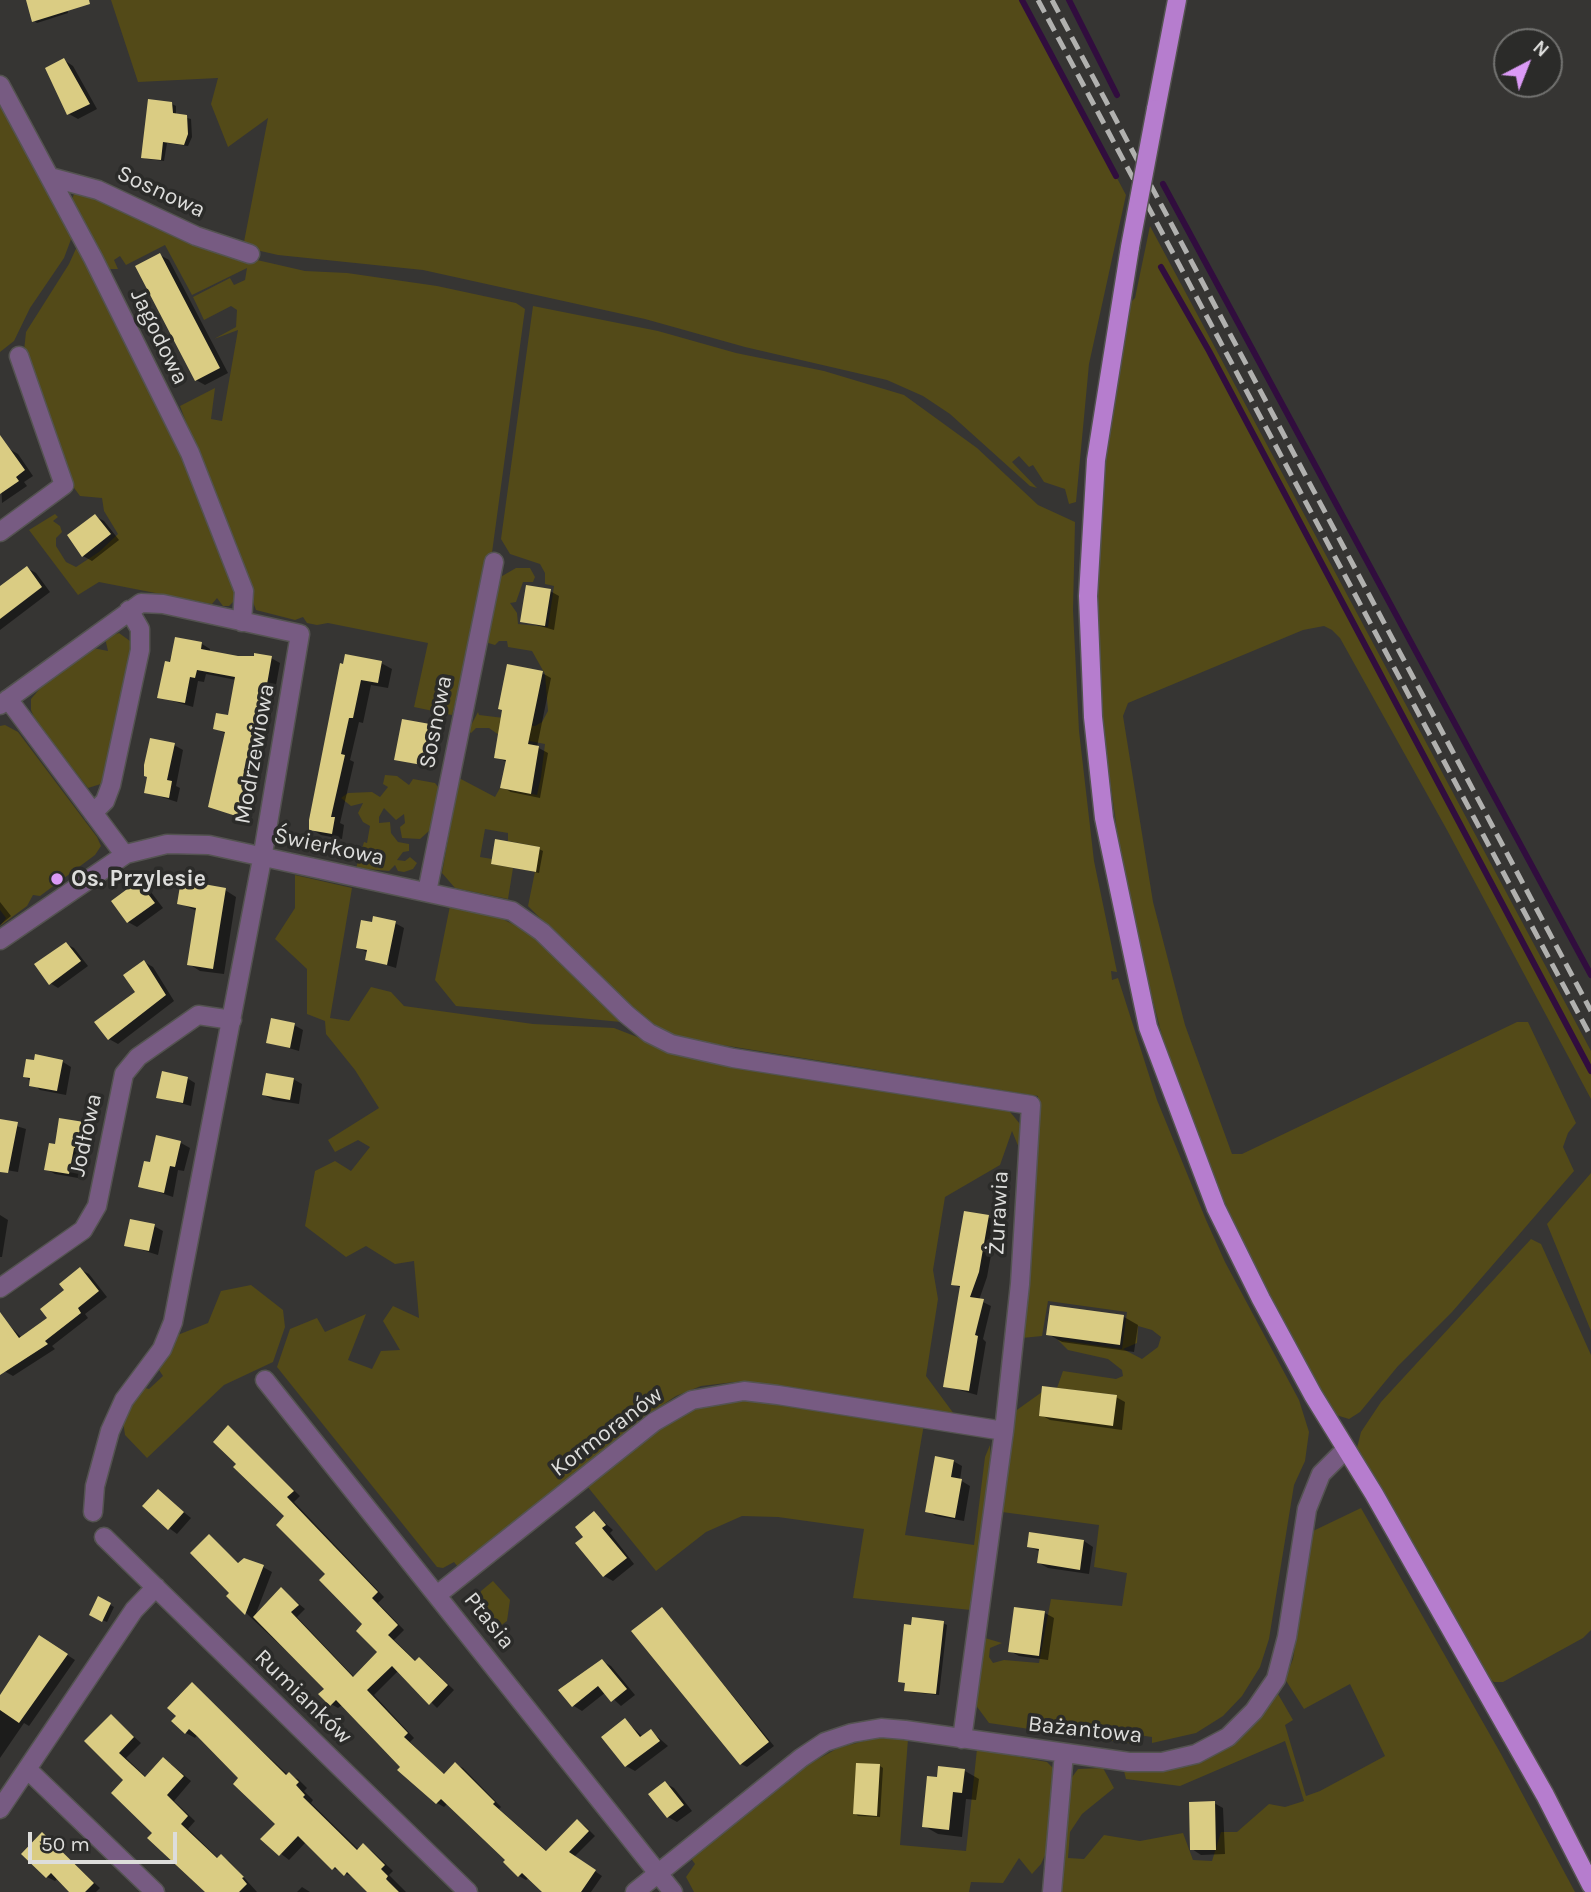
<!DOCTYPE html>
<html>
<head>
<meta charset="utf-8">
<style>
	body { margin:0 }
	#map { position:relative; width:1591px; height:1892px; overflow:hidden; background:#363533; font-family:Karla,sans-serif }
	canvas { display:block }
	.north { position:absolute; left:1493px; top:28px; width:70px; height:70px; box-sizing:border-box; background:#2b2b29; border:2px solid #727270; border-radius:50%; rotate:42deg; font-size:19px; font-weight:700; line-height:28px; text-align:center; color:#dddddb }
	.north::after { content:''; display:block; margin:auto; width:24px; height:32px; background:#db9af6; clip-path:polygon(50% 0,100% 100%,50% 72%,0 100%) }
	.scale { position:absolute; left:28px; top:1832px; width:149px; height:32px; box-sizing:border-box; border:4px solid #dddddb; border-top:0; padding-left:9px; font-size:21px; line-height:24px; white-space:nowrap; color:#dddddb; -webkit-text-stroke:5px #2b2b29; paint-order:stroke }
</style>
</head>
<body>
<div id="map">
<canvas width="1591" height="1892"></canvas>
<div class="north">N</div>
<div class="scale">50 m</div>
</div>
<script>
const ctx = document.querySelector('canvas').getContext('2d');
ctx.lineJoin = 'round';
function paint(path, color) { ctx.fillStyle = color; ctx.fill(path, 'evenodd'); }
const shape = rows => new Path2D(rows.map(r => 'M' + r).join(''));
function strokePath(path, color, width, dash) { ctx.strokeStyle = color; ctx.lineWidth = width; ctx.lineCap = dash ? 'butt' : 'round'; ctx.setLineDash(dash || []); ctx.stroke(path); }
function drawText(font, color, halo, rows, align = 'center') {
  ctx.font = font + ' Karla,sans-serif'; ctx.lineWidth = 7; ctx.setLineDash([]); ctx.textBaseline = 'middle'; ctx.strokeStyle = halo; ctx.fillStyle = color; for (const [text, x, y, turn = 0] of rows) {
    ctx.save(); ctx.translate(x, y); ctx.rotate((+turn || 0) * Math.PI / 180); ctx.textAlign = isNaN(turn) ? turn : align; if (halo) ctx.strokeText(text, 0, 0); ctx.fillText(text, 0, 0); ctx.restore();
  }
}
paint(shape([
	[111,0,1022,0,1126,195,1089,364,1076,502,1069,504,1065,489,1044,482,1033,465,1029,467,1019,456,1012,462,1037,488,1030,486,950,414,923,396,887,380,745,347,645,319,423,270,278,255,243,247,268,118,228,147,211,104,218,78,138,82],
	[0,103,73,234,64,258,30,308,14,341,0,352],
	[75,192,257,260,305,271,347,273,437,286,516,303,525,309,491,560,452,715,414,707,428,643,328,623,317,625,307,623,303,617,295,620,256,610,180,406,215,388,211,419,222,421,238,330,214,339,236,327,237,310,231,306,204,320,193,297,230,278,234,285,245,280,247,268,192,295,165,245,126,265,120,256,114,260,118,269,108,269,71,201],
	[1150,226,1591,1051,1591,1099,1447,830,1340,638,1332,630,1324,626,1303,630,1128,703,1123,716,1153,902,1185,1025,1232,1154,1242,1154,1517,1022,1528,1022,1576,1123,1568,1133,1563,1147,1574,1171,1452,1312,1398,1366,1360,1412,1349,1419,1336,1415,1305,1361,1247,1254,1203,1151,1165,1047,1127,902,1102,723,1097,599,1105,448,1128,305,1135,298],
	[79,242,183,450,237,589,236,599,229,606,223,606,217,598,212,604,99,582,78,595,29,530,55,514,58,517,53,521,60,526,62,532,56,538,56,546,66,562,76,567,99,552,118,534,104,511,102,498,80,496,66,477,23,360,26,332,69,264],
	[533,306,658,331,736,353,824,371,904,395,977,448,1038,505,1075,522,1073,610,1079,731,1094,861,1117,972,1111,971,1112,980,1118,978,1157,1100,1206,1220,1225,1262,1299,1400,1309,1432,1305,1461,1294,1485,1269,1639,1260,1667,1242,1696,1223,1716,1196,1733,1152,1743,1152,1737,1138,1735,1135,1744,1083,1737,1084,1727,1072,1725,1070,1735,989,1723,975,1704,985,1638,1002,1643,990,1648,989,1657,993,1663,1004,1660,1039,1663,1051,1599,1122,1606,1127,1573,1094,1567,1099,1525,1002,1512,1014,1412,1042,1392,1039,1416,1117,1395,1057,1388,1063,1371,1116,1379,1123,1376,1122,1370,1108,1359,1068,1350,1058,1340,1122,1349,1127,1312,1048,1301,1042,1336,1022,1338,1033,1235,1038,1096,685,1039,664,1031,629,1007,528,906,540,847,508,841,508,833,485,829,480,857,492,859,491,864,513,868,508,899,455,888,442,873,459,778,495,797,500,788,537,795,541,777,545,744,499,735,489,728,476,728,471,733,468,731,478,712,479,715,504,718,514,725,535,726,542,722,548,711,545,674,532,651,508,647,507,641,499,641,495,645,485,642,497,579,516,568,530,568,535,577,533,582,523,582,516,602,510,603,517,613,518,624,548,627,554,586,545,584,545,573,540,564,510,554,501,539],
	[1138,1326,1152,1330,1161,1337,1158,1347,1142,1359,1123,1349,1137,1343],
	[119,633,130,641,132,647,104,783,88,788,36,722,31,710,31,699,42,686,93,648,108,651,105,638],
	[5,725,18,732,97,837,101,846,95,855,40,896,33,895,27,906,0,926,6,918,0,910,0,726],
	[385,775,397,776,409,785,413,779,435,783,439,788,446,786,438,823,420,839,402,838,400,827,405,823,404,814,396,820,384,808,379,817,379,823,390,822,391,833,398,842,409,844,409,851,403,852,397,860,405,861,410,857,417,863,413,869,404,872,398,871,395,865,389,871,356,868,364,842,367,843,370,826,363,822,358,813,363,803,351,806,341,798,348,793,372,792,380,797,388,787,383,784],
	[295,875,352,888,330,1018,349,1021,371,987,391,992,404,1006,533,1024,614,1028,694,1059,1006,1107,1020,1124,1019,1148,1012,1131,1000,1165,945,1197,933,1270,938,1299,926,1376,954,1414,743,1381,701,1386,676,1396,652,1412,458,1567,454,1562,443,1568,437,1567,277,1367,290,1329,317,1318,325,1332,366,1314,348,1360,372,1369,381,1351,400,1350,383,1321,393,1306,419,1318,414,1261,395,1264,366,1246,346,1257,305,1226,315,1171,335,1161,351,1171,370,1147,358,1140,335,1152,328,1140,379,1108,355,1070,326,1034,325,1021,307,1014,307,969,275,939,295,908],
	[450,906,484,910,531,933,621,1022,456,1006,435,980],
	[1591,1173,1591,1331,1547,1224],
	[1531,1239,1541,1244,1591,1355,1591,1630,1583,1638,1503,1682,1494,1682,1486,1676,1357,1448,1361,1432,1381,1402],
	[251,1285,283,1310,285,1327,273,1362,224,1385,147,1458,125,1435,122,1414,137,1386,149,1389,163,1376,157,1367,175,1336,208,1323,221,1291],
	[721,1400,765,1400,924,1424,905,1535,974,1545,985,1457,990,1445,991,1464,971,1610,853,1598,864,1529,778,1517,742,1516,706,1532,656,1571,587,1486,655,1431,683,1413],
	[1361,1508,1501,1754,1575,1892,1059,1892,1070,1780,1078,1769,1103,1768,1114,1788,1082,1814,1070,1832,1068,1858,1084,1859,1104,1835,1140,1841,1183,1833,1193,1860,1212,1861,1221,1832,1237,1832,1269,1804,1285,1807,1304,1801,1285,1741,1180,1786,1126,1779,1124,1771,1165,1769,1262,1715,1278,1694,1293,1720,1285,1725,1306,1796,1320,1791,1385,1756,1350,1684,1304,1709,1285,1679,1293,1659,1313,1531],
	[493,1581,510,1600,507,1621,499,1627,479,1603,481,1591],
	[875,1738,908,1739,900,1845,966,1851,977,1749,1047,1762,1053,1768,1054,1776,1046,1853,1041,1864,1032,1874,1019,1858,1003,1883,971,1882,969,1892,694,1892,686,1877,695,1864,690,1857,804,1767,838,1748]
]), '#534a18');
paint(shape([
	[27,0,64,0,68,13,37,23,33,20],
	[64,60,73,66,97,109,78,119,69,114],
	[172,104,176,106,176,115,191,119,192,137,188,146,167,143,164,161,147,159,143,157],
	[160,255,169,260,228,373,205,385,196,380],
	[9,449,18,454,33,476,24,482,27,486,2,503,0,455],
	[95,516,104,521,119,540,92,561,83,556,69,536],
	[27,568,36,573,50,592,0,630,0,589],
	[550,591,559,596,554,630,522,621],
	[176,639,202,644,210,649,210,653,238,658,271,658,280,663,259,779,256,778,248,821,210,806,226,734,215,728,229,717,236,680,206,674,204,682,198,681,193,707,159,697],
	[381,663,392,669,388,688,371,685,363,723,359,722,350,760,354,762,340,823,344,825,342,839,321,835,311,829,341,665],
	[542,673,551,678,537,747,548,753,540,798,511,792,502,787,507,762,495,757,504,711],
	[429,726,433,728,426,766,396,759],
	[174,745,183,750,176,786,180,788,177,802,146,792],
	[539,849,543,851,539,873,493,863],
	[139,883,148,888,163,908,137,927,128,922,113,901],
	[225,890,236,897,224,974,200,971,189,964,197,911,179,903],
	[0,902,11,916,0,925],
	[395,923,404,928,396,968,367,959,368,953,358,947],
	[66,944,74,948,88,966,58,988,50,983],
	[144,962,153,967,174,1001,118,1044,109,1039,138,992],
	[294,1025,303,1030,299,1051,268,1042],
	[63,1062,71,1067,66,1095,40,1090,25,1076],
	[187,1078,195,1083,191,1106,158,1097],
	[293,1079,302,1084,299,1104,273,1100,264,1095],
	[0,1121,26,1129,18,1172,0,1169],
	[84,1123,93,1128,89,1152,83,1151,78,1178,55,1174,46,1169,56,1146],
	[181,1143,190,1148,184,1171,178,1170,173,1197,140,1186,152,1164],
	[0,1215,8,1220,2,1257,0,1257],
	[988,1217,997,1222,987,1277,979,1300,991,1306,983,1339,986,1342,977,1395,945,1386,961,1288,953,1284],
	[154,1226,163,1231,158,1255,126,1245],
	[81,1270,89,1274,107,1297,85,1314,88,1318,52,1346,55,1349,13,1376,4,1371,0,1365,0,1328,7,1323,22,1338,50,1318],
	[1124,1317,1138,1325,1134,1352,1062,1342,1048,1334],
	[1116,1397,1125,1402,1122,1430,1050,1420,1041,1415],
	[228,1427,300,1496,294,1502,384,1597,378,1603,404,1630,394,1640,417,1662,419,1659,427,1664,454,1690,437,1708,399,1670,374,1695,414,1738,410,1742,445,1775,455,1764,463,1768,501,1807,499,1809,548,1852,578,1822,585,1826,595,1836,574,1857,602,1876,591,1892,545,1892,529,1877,526,1880,519,1876,508,1860,448,1803,444,1807,437,1803,342,1705,338,1708,331,1704,327,1689,228,1596,231,1593,209,1537,240,1564,263,1567,272,1572,255,1616,281,1589,305,1609,297,1617,355,1678,380,1652,365,1624,287,1516,239,1464],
	[953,1461,962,1466,960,1480,970,1486,964,1521,936,1516,927,1511],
	[158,1491,191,1518,177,1534,169,1528],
	[594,1513,613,1530,610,1533,634,1564,613,1581,604,1576,586,1537],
	[1084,1541,1093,1547,1089,1574,1048,1568,1039,1563,1041,1552,1028,1546],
	[99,1599,114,1607,107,1622,91,1615],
	[662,1609,774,1746,747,1767,741,1764],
	[1045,1613,1054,1618,1048,1660,1019,1656,1010,1651],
	[943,1623,947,1625,939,1695,910,1692,906,1690,907,1684,900,1681],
	[49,1643,75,1660,29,1726,24,1723,0,1758,0,1700],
	[602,1661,611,1666,635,1695,621,1706,606,1692,582,1711,574,1706,561,1690],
	[192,1685,288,1775,298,1779,307,1788,304,1791,313,1800,311,1803,359,1850,363,1845,372,1851,393,1871,389,1875,406,1892,370,1892,355,1878,333,1868,306,1842,289,1860,262,1839,277,1824,241,1778,198,1734,195,1738,186,1733],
	[112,1717,141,1743,126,1758,147,1778,171,1764,191,1781,174,1801,195,1821,188,1829,219,1859,221,1856,229,1861,257,1892,207,1892,155,1833,126,1780,87,1741],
	[625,1720,643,1737,651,1731,668,1746,635,1771,626,1766,604,1737],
	[880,1766,883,1768,880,1817,858,1816,855,1813],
	[965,1771,979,1779,976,1800,966,1799,962,1837,938,1834,924,1826,939,1779],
	[665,1783,674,1788,692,1811,677,1822,668,1817],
	[1214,1803,1223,1808,1225,1854,1201,1855,1192,1849],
	[42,1834,100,1888,96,1892,72,1892,58,1878,55,1881,47,1877,23,1854],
	[302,1887,310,1892,297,1892]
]), '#0007');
strokePath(shape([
	[1022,0,1116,176],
	[1069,0,1117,95],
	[1163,184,1591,975],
	[1161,267,1209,351,1591,1071]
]), '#310d3e', 6);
paint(shape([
	[26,0,89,0,90,4,32,22],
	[64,58,90,104,67,115,45,68],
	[148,99,172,102,173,113,187,115,188,134,184,145,163,142,161,160,141,158],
	[160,253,220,368,195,381,135,266],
	[0,435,25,470,16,477,19,481,0,494],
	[95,514,111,534,82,557,67,535],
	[27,566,42,587,0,619,0,586],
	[526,585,551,589,545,626,520,622],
	[175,637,202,642,201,649,238,656,254,656,254,653,272,656,251,775,248,775,239,817,208,807,225,732,213,729,216,713,228,715,235,677,197,670,195,678,190,677,185,703,157,698,165,661,170,662],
	[345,654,382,661,378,683,361,680,353,718,349,718,341,754,345,755,331,817,335,817,332,834,309,830,309,820,340,663,343,664],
	[507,664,543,671,528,744,539,746,531,794,500,788,506,760,494,758,502,710,498,709],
	[402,719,430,724,422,765,394,760],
	[150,738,175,743,167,780,172,781,169,798,144,793,147,777,144,776,144,765],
	[495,839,540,847,536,872,491,864],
	[181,880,226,888,213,969,187,965,196,908,177,904],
	[138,881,155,903,127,923,111,901],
	[373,916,396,921,387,965,365,960,367,950,356,948,361,920,372,922],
	[66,942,81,961,49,985,34,964],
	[144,960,166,995,108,1040,94,1022,135,992,123,975],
	[271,1018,295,1023,290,1048,266,1043],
	[35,1054,63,1060,57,1091,29,1086,30,1078,23,1077,26,1059,34,1060],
	[162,1071,188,1077,183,1103,156,1098],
	[266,1073,294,1078,290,1100,262,1095],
	[59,1118,84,1122,80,1148,74,1148,69,1174,44,1170,49,1143,55,1144],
	[0,1119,18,1122,8,1173,0,1172],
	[156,1135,181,1141,175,1167,170,1166,164,1193,138,1187,144,1161,150,1162],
	[964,1211,989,1215,979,1272,970,1297,984,1299,975,1335,978,1336,969,1391,943,1387,960,1286,951,1285],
	[130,1219,155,1224,149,1251,124,1246],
	[80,1267,99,1291,78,1308,81,1313,45,1341,48,1344,0,1375,0,1312,19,1338,47,1318,40,1309,64,1290,59,1284],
	[1050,1305,1124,1315,1120,1345,1046,1335],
	[1042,1386,1117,1395,1113,1426,1039,1416],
	[228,1425,294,1491,287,1497,378,1592,372,1598,398,1625,388,1635,415,1661,419,1657,448,1685,429,1705,392,1666,367,1690,408,1733,404,1737,444,1774,455,1762,495,1802,493,1804,546,1851,577,1819,589,1831,569,1852,596,1870,581,1892,542,1892,522,1873,518,1877,503,1862,505,1860,441,1799,436,1804,397,1770,400,1767,336,1700,330,1706,318,1694,324,1689,253,1617,281,1587,299,1605,291,1612,353,1677,377,1652,356,1631,362,1624,319,1580,325,1574,276,1525,284,1516,233,1467,236,1464,213,1442],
	[935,1456,954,1460,951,1477,962,1479,955,1518,925,1512],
	[158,1489,184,1512,168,1530,142,1506],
	[594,1511,606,1525,602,1528,627,1558,603,1577,575,1543,583,1537,575,1527],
	[1029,1532,1084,1540,1080,1570,1037,1563,1039,1549,1027,1547],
	[209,1534,238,1563,244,1558,264,1565,245,1615,226,1596,229,1593,190,1553],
	[98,1596,111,1603,102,1622,89,1615],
	[662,1607,769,1742,740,1765,631,1631],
	[1014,1607,1045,1611,1039,1656,1008,1652],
	[912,1617,944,1621,936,1694,904,1691,905,1683,898,1682,904,1624,911,1625],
	[39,1635,68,1654,19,1723,0,1710,0,1695],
	[602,1659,627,1689,611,1702,598,1686,572,1707,558,1690],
	[192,1682,286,1775,289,1772,299,1782,296,1785,305,1795,303,1797,357,1850,363,1843,385,1865,381,1869,388,1876,386,1879,399,1892,367,1892,347,1872,344,1876,335,1867,332,1870,298,1836,279,1856,260,1839,275,1824,233,1784,238,1778,197,1736,189,1729,185,1734,171,1721,176,1716,167,1708],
	[111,1714,134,1737,119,1753,145,1777,163,1757,184,1776,167,1795,188,1816,181,1824,217,1858,221,1854,244,1877,242,1878,247,1884,239,1892,205,1892,147,1838,152,1833,111,1793,123,1780,84,1741],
	[625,1718,640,1737,651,1729,660,1741,625,1767,601,1737],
	[856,1763,880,1764,877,1816,853,1814],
	[938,1766,965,1769,962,1793,953,1792,949,1830,922,1827,927,1776,937,1777],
	[665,1781,684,1805,667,1818,648,1794],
	[1215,1801,1216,1850,1190,1850,1189,1802],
	[42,1832,94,1883,85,1892,69,1892,51,1873,46,1878,21,1854]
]), '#dacc83');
const minor = shape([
	[0,85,93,258,190,453,244,591,242,622],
	[50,177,98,190,196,236,250,254],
	[0,532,64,485,19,356],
	[8,699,124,854],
	[0,705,141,603,163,604,300,634,262,859,173,1322,162,1349,124,1400,110,1431,95,1486,93,1512],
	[93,813,105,801,111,785,140,650,140,629,129,610],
	[427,892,494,562],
	[0,940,126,854,167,844,209,845,512,911,542,932,626,1014,649,1033,671,1044,733,1058,1031,1105,1020,1284,1004,1431,962,1739],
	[0,1288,83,1230,97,1206,124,1074,138,1057,198,1015,232,1020],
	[265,1380,673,1892],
	[104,1537,468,1892],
	[437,1595,654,1422,692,1400,744,1391,778,1395,1004,1431],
	[27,1769,155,1892],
	[0,1809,134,1610,156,1587],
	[635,1892,801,1758,825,1742,852,1733,881,1728,905,1730,1129,1762,1162,1762,1196,1754,1228,1737,1254,1711,1276,1679,1287,1637,1307,1509,1321,1474,1346,1449],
	[1052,1892,1064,1753]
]);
const major = shape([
	[1156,109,1177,0],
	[1130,247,1096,460,1088,596,1093,717,1104,818,1148,1027,1216,1208,1261,1299,1313,1395,1374,1494,1545,1795,1591,1885]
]);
strokePath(minor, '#545351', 21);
strokePath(major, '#545351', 21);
strokePath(minor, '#775b82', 18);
strokePath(major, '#b67dce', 18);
strokePath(shape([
	[1038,0,1591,1037],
	[1052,0,1591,1011]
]), '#b1b1af', 5, [14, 7]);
const majorBridge = shape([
	[1130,247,1156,109]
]);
strokePath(majorBridge, '#545351', 21, []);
strokePath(majorBridge, '#b67dce', 18);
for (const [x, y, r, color] of [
	[57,879,7,"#db9af6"]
]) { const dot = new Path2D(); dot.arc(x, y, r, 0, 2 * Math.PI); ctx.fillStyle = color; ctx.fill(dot); strokePath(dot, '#2b2b29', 2.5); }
drawText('23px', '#dddddb', '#2b2b29', [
	["Sosnowa",161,192,25],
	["Jagodowa",159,337,64],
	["Sosnowa",436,722,-79],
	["Modrzewiowa",255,754,-80],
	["Świerkowa",329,847,12],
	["Jodłowa",86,1135,-78],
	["Żurawia",999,1213,-87],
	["Kormoranów",607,1432,-37],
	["Ptasia",489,1621,51],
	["Rumianków",303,1697,44],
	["Bażantowa",1085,1730,6]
]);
drawText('bold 23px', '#dddddb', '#2b2b29', [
	["Os. Przylesie",71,879]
], 'left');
</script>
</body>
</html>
